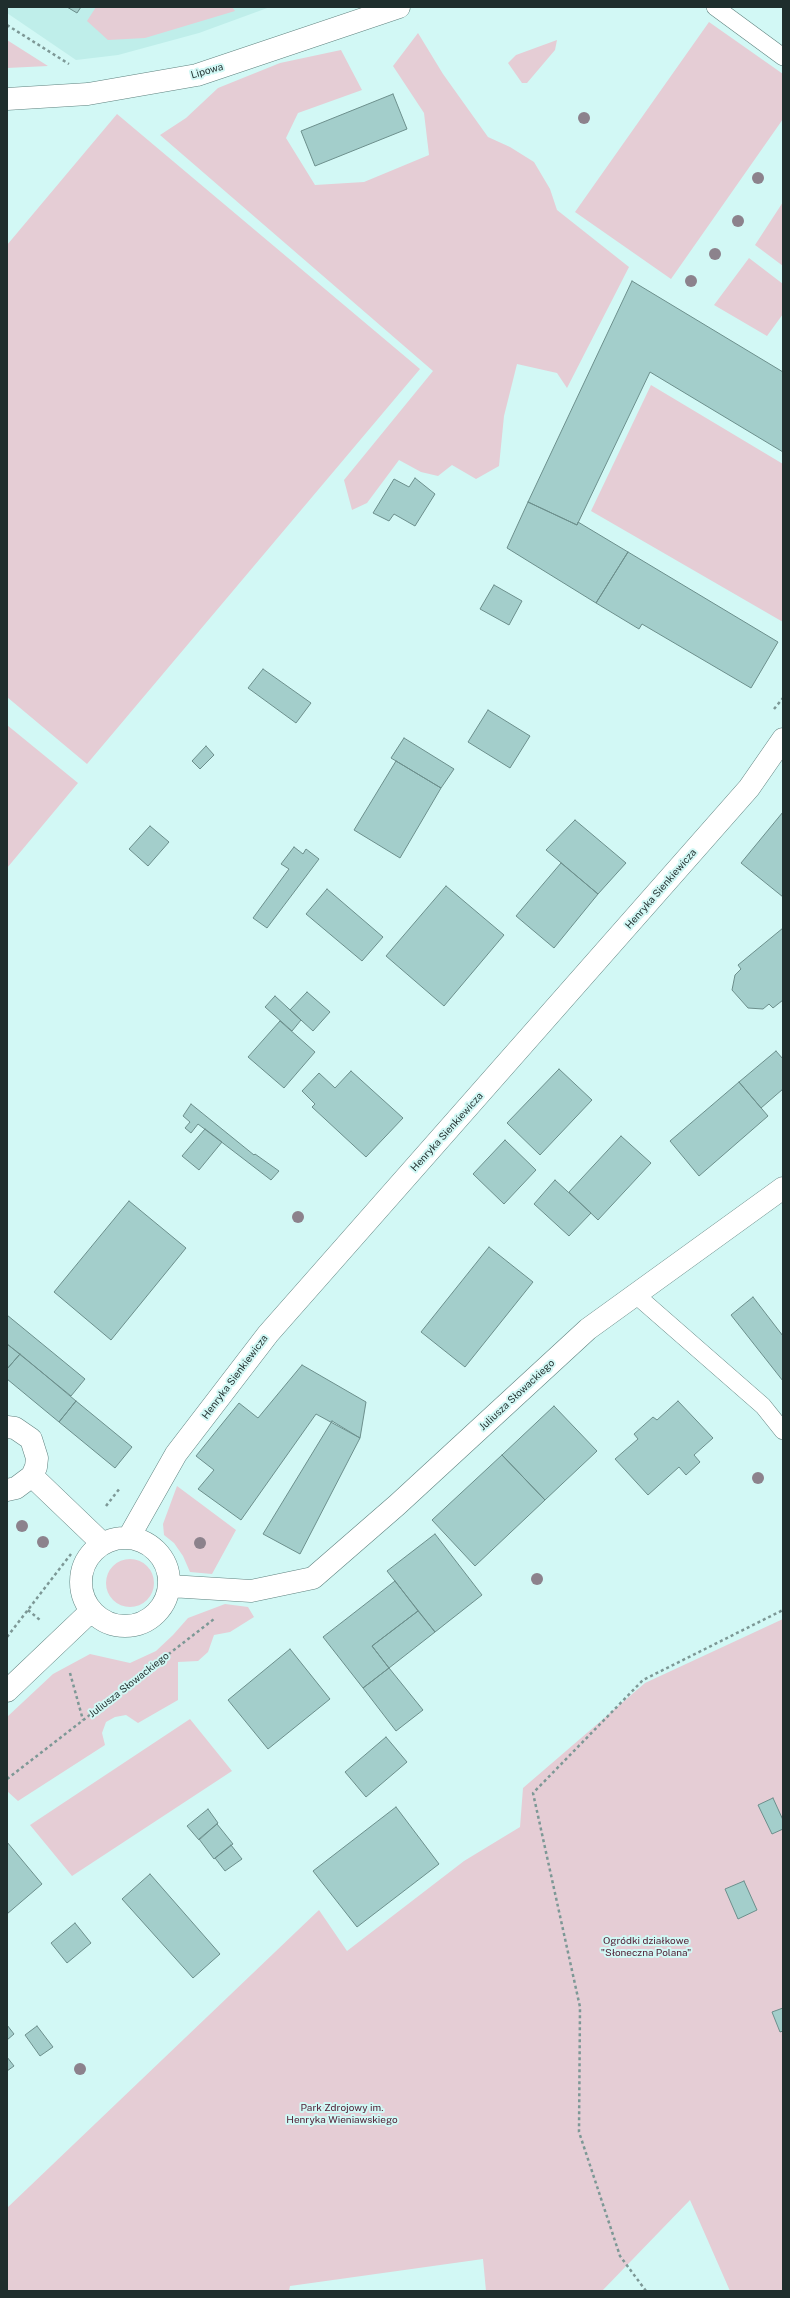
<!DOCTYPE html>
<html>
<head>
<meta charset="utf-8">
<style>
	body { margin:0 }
	#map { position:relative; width:790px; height:2298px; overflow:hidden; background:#d2f8f5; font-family:"Public Sans",sans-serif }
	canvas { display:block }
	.frame { position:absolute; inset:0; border:8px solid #1f2e2d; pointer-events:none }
</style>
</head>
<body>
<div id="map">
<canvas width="790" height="2298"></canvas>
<div class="frame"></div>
</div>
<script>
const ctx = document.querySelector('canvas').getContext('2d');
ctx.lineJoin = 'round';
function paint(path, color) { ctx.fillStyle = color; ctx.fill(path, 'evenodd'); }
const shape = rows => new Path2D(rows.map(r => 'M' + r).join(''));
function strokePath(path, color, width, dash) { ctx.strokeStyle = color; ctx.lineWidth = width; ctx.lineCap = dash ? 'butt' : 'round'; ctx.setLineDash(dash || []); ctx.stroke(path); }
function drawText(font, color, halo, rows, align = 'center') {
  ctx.font = font + ' "Public Sans",sans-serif'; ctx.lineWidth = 4; ctx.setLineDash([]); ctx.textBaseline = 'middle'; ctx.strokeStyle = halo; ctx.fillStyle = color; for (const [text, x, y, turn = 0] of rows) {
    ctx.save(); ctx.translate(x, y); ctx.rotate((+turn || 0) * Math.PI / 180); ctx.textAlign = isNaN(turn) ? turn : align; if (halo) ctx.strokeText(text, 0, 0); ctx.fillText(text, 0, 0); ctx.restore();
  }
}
paint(shape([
	[7,7,270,7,199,33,118,55,76,60,7,13]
]), '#bfeeea');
paint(shape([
	[96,7,232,7,235,11,145,38,108,40,87,21],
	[709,22,783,74,783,119,671,279,575,212],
	[418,33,443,74,488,137,510,147,534,162,550,189,557,210,629,267,567,388,557,373,517,364,504,416,499,466,476,479,452,465,438,476,421,472,399,460,367,503,352,510,344,480,433,371,160,135,186,118,218,88,280,63,341,50,362,90,298,113,286,138,315,185,364,182,429,155,424,113,393,66],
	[7,40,48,66,7,68],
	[557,40,555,50,527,83,522,83,508,63,516,55],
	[117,114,420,369,87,764,7,697,7,245],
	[783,202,783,266,755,245],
	[749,258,783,284,783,314,767,336,714,305],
	[651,385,783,464,783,622,591,511],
	[7,725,78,783,7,868],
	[177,1486,236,1530,212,1574,190,1572,183,1556,174,1543,164,1535,163,1524],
	'106 1583a24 24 0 1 1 48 0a24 24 0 1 1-48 0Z',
	[225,1604,248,1607,254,1617,230,1632,214,1635,208,1652,198,1661,178,1662,178,1700,138,1723,126,1715,115,1717,106,1722,102,1733,105,1745,18,1801,7,1791,7,1717,53,1674,90,1654,130,1663,156,1651,173,1635,188,1618],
	[783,1619,783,2291,730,2291,690,2200,602,2291,486,2291,483,2259,290,2286,289,2291,7,2291,7,2208,319,1910,347,1951,464,1861,520,1827,523,1788,645,1683],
	[190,1719,232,1771,72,1876,30,1825]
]), '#e5cdd5');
const building = shape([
	[67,7,81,7,77,13,67,7],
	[393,94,407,129,315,166,301,131,393,94],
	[632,281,783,372,783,452,650,372,577,525,528,502,632,281],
	[415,478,435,494,415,526,394,514,389,521,373,513,394,479,409,487,415,478],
	[528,502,577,525,578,522,628,552,596,603,507,548,528,502],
	[628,552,778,642,751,688,642,624,639,629,596,603,628,552],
	[494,585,522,601,509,625,480,609,494,585],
	[263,669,311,703,296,723,248,688,263,669],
	[488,710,530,736,510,768,468,742,488,710],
	[404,738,454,769,441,788,391,758,404,738],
	[206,746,214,755,200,769,192,761,206,746],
	[396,761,441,788,400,858,354,830,396,761],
	[783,812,783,897,741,863,783,812],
	[575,820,626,863,598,894,546,850,575,820],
	[150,826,169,842,148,866,129,849,150,826],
	[294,847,303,854,306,849,319,859,267,928,253,918,289,869,281,864,294,847],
	[561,863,598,894,554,948,516,916,561,863],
	[446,886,504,935,444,1006,386,956,446,886],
	[327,889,383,937,362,961,306,914,327,889],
	[783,928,783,1000,773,1008,769,1004,763,1009,748,1008,732,990,735,975,741,969,738,965,783,928],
	[307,992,330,1012,313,1031,290,1010,307,992],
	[275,996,301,1020,292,1031,265,1007,275,996],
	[280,1021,315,1052,284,1088,248,1057,280,1021],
	[776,1051,783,1059,783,1089,761,1108,739,1082,776,1051],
	[559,1069,592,1100,540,1155,507,1123,559,1069],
	[351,1071,403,1118,366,1157,312,1107,315,1104,302,1091,319,1073,335,1088,351,1071],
	[739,1082,768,1116,699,1176,670,1141,739,1082],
	[191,1104,254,1155,255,1154,279,1171,271,1180,198,1124,191,1133,185,1128,190,1122,183,1116,191,1104],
	[205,1129,222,1142,199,1170,182,1156,205,1129],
	[621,1136,651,1163,598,1220,569,1192,621,1136],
	[505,1140,536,1170,504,1204,473,1174,505,1140],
	[555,1180,591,1213,569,1236,534,1204,555,1180],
	[129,1201,186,1248,111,1340,54,1292,129,1201],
	[489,1247,533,1282,465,1367,421,1332,489,1247],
	[753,1297,783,1336,783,1381,731,1315,753,1297],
	[7,1315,85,1379,71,1396,7,1344,7,1315],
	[7,1344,20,1354,7,1369,7,1344],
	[20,1354,76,1401,59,1422,7,1379,7,1369,20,1354],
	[302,1365,366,1402,360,1438,316,1414,241,1520,198,1489,214,1470,196,1456,239,1403,258,1418,302,1365],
	[76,1401,132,1447,115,1468,59,1422,76,1401],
	[678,1401,713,1438,694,1455,700,1462,686,1475,679,1467,648,1495,615,1459,638,1439,634,1434,653,1417,657,1420,678,1401],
	[554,1406,597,1451,545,1500,502,1455,554,1406],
	[332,1421,360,1438,300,1554,263,1534,332,1421],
	[502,1455,545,1500,475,1566,432,1520,502,1455],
	[435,1534,482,1595,435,1632,387,1571,435,1534],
	[395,1581,418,1611,372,1646,389,1668,363,1688,323,1637,395,1581],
	[418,1611,435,1632,389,1668,372,1646,418,1611],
	[290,1649,330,1699,268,1749,228,1700,290,1649],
	[389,1668,423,1710,396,1731,363,1688,389,1668],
	[386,1737,407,1762,366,1797,345,1772,386,1737],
	[773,1798,783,1820,783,1829,772,1834,758,1805,773,1798],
	[396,1807,439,1864,357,1927,313,1871,396,1807],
	[208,1809,218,1823,199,1840,187,1826,208,1809],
	[217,1824,233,1844,214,1859,199,1839,217,1824],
	[7,1842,42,1884,7,1914,7,1842],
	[231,1845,242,1859,225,1871,215,1858,231,1845],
	[150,1874,220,1954,193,1978,122,1899,150,1874],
	[744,1881,757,1910,738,1919,725,1889,744,1881],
	[75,1923,91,1943,67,1963,51,1943,75,1923],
	[783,2008,783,2031,780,2032,772,2012,783,2008],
	[7,2025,14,2034,7,2040,7,2025],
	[37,2026,53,2047,40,2056,25,2035,37,2026],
	[7,2057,14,2066,7,2071,7,2057]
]);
paint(building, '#a3cecb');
strokePath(building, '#6c8f8c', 1);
const service = shape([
	[715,7,783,57],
	[636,1295,763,1406,783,1431]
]);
const minor = shape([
	[7,99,88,94,197,75,399,7],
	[7,1427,15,1428,31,1439,37,1458,36,1467,32,1476,16,1488,7,1490],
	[32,1476,103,1544],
	[129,1537,176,1454,268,1334,749,788,783,739],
	'81 1582a44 44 0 1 1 88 0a44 44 0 1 1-88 0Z',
	[170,1586,251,1591,313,1578,397,1505,588,1329,783,1188],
	[7,1691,91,1611]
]);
strokePath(service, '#5f827f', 18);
strokePath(minor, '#5f827f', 23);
strokePath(shape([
	[7,25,69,64],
	[774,709,783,698],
	[106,1506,120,1488],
	[28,1610,40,1620],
	[7,1637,71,1554],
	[70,1673,83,1720],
	[7,1779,214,1619],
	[646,2291,620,2256,579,2132,580,2007,533,1793,643,1680,783,1610]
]), '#7d9896', 2.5, [3, 3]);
strokePath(service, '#fff', 17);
strokePath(minor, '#fff', 22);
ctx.fillStyle = '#8c828c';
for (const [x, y] of [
	[584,118],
	[758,178],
	[738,221],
	[715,254],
	[691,281],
	[298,1217],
	[758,1478],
	[22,1526],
	[43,1542],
	[200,1543],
	[537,1579],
	[80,2069]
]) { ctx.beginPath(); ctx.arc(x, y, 6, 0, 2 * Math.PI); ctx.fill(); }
drawText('10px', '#1f2e2d', '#d2f8f5', [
	["Lipowa",207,71,-16],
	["Henryka Sienkiewicza",661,889,-49],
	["Henryka Sienkiewicza",447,1132,-48],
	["Henryka Sienkiewicza",235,1377,-53],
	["Juliusza Słowackiego",517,1395,-43],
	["Juliusza Słowackiego",129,1685,-38]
]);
drawText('10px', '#522237', '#d2f8f5', [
	["Ogródki działkowe",646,1941],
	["\"Słoneczna Polana\"",646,1953],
	["Park Zdrojowy im.",342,2108],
	["Henryka Wieniawskiego",342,2120]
]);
</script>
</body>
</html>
